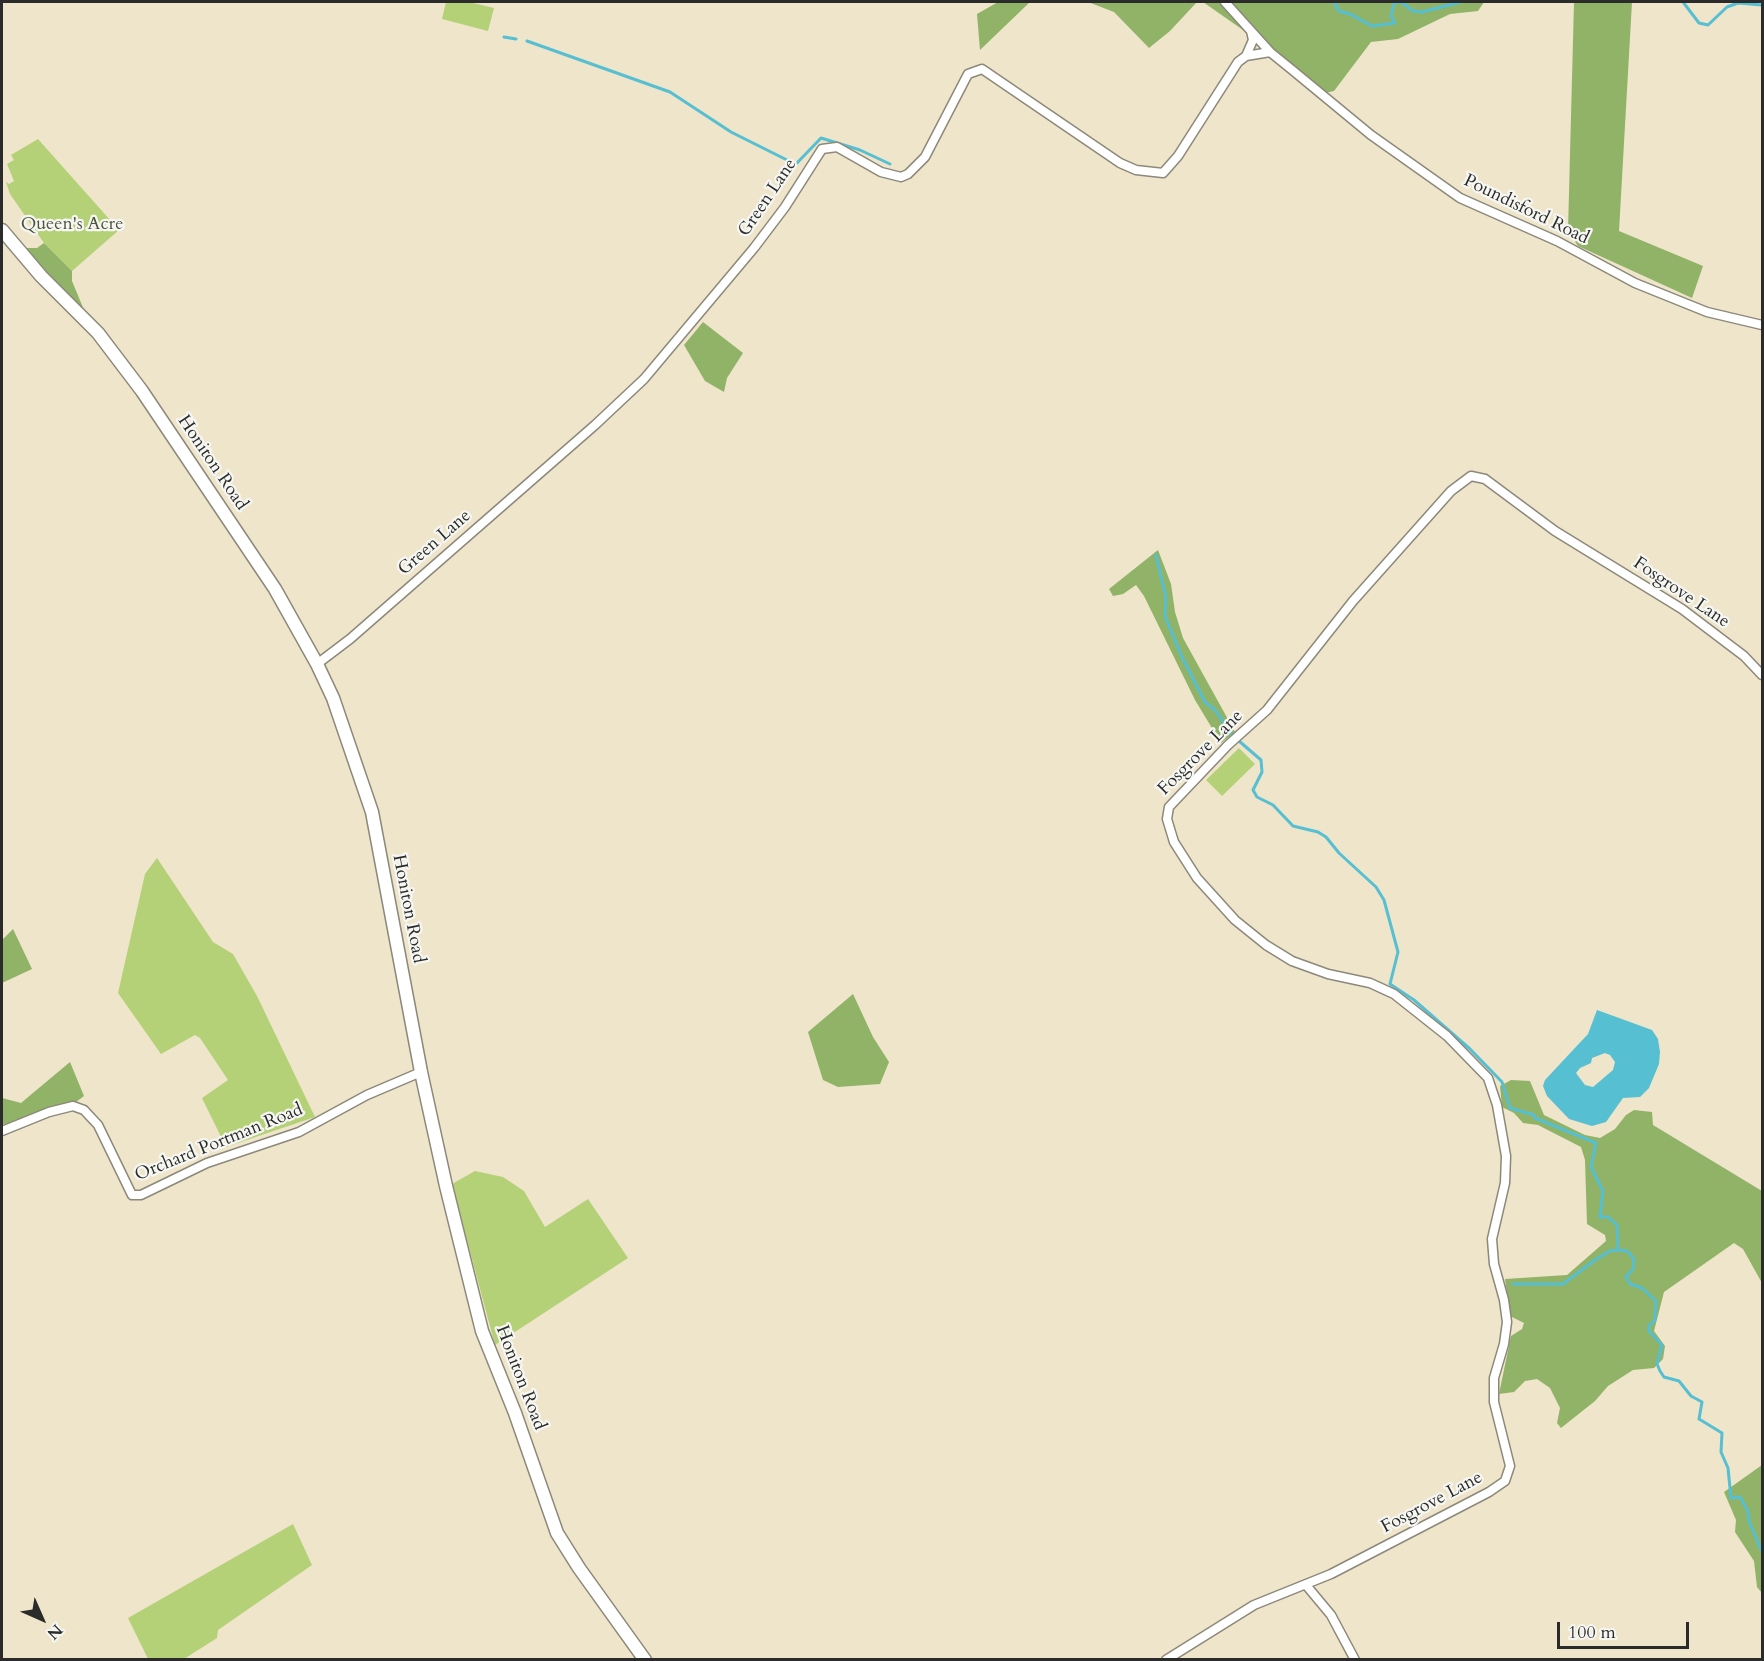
<!DOCTYPE html>
<html>
<head>
<meta charset="utf-8">
<style>
	body { margin:0 }
	#map { position:relative; width:1764px; height:1661px; overflow:hidden; background:#eee5ca; font-family:Cardo,serif }
	canvas { display:block }
	.frame { position:absolute; inset:0; border:3px solid #2b2b2b; pointer-events:none }
	.north { position:absolute; left:12px; top:1589px; width:60px; height:60px; -webkit-text-stroke:4px #f6f6f2; paint-order:stroke; rotate:135deg; font-size:16px; font-weight:700; line-height:24px; text-align:center; color:#2b2b2b }
	.north::after { content:''; display:block; margin:auto; width:21px; height:27px; background:#2b2b2b; clip-path:polygon(50% 0,100% 100%,50% 72%,0 100%) }
	.scale { position:absolute; left:1557px; top:1622px; width:132px; height:27px; box-sizing:border-box; border:3px solid #2b2b2b; border-top:0; padding-left:8px; font-size:18px; line-height:21px; white-space:nowrap; color:#2b2b2b; -webkit-text-stroke:4px #f6f6f2; paint-order:stroke }
</style>
</head>
<body>
<div id="map">
<canvas width="1764" height="1661"></canvas>
<div class="frame"></div>
<div class="north">N</div>
<div class="scale">100 m</div>
</div>
<script>
const ctx = document.querySelector('canvas').getContext('2d');
ctx.lineJoin = 'round';
function paint(path, color) { ctx.fillStyle = color; ctx.fill(path, 'evenodd'); }
const shape = rows => new Path2D(rows.map(r => 'M' + r).join(''));
function strokePath(path, color, width, dash) { ctx.strokeStyle = color; ctx.lineWidth = width; ctx.lineCap = dash ? 'butt' : 'round'; ctx.setLineDash(dash || []); ctx.stroke(path); }
function drawText(font, color, halo, rows, align = 'center') {
  ctx.font = font + ' Cardo,serif'; ctx.lineWidth = 4.5; ctx.setLineDash([]); ctx.textBaseline = 'middle'; ctx.strokeStyle = halo; ctx.fillStyle = color; for (const [text, x, y, turn = 0] of rows) {
    ctx.save(); ctx.translate(x, y); ctx.rotate((+turn || 0) * Math.PI / 180); ctx.textAlign = isNaN(turn) ? turn : align; if (halo) ctx.strokeText(text, 0, 0); ctx.fillText(text, 0, 0); ctx.restore();
  }
}
paint(shape([
	[446,2,469,2,494,8,488,31,442,19],
	[38,139,119,230,72,271,44,243,10,194,6,182,9,184,14,181,7,164,14,160,11,155],
	[1239,748,1255,764,1222,796,1206,780],
	[157,858,213,942,233,954,257,996,315,1117,226,1147,202,1098,228,1080,200,1038,195,1035,161,1054,118,993,145,874],
	[475,1171,503,1177,524,1191,545,1227,588,1199,628,1258,495,1345,452,1184],
	[293,1524,312,1565,218,1630,217,1638,184,1659,148,1659,128,1618]
]), '#b5d178');
paint(shape([
	[998,2,1030,2,980,50,977,14],
	[1088,2,1197,2,1170,31,1149,48,1114,12],
	[1203,2,1484,2,1478,11,1450,14,1398,39,1371,42,1334,91,1325,93,1273,51],
	[1574,2,1632,2,1619,231,1703,266,1692,298,1578,246,1568,231],
	[44,243,72,271,72,281,84,310,24,248,37,248],
	[703,322,743,353,727,378,724,392,705,381,684,345],
	[1158,550,1171,584,1175,612,1183,638,1235,732,1221,743,1195,700,1144,596,1136,585,1123,594,1113,596,1109,589],
	[13,929,32,969,2,983,2,940],
	[853,994,873,1037,889,1062,880,1084,838,1087,823,1080,808,1032],
	[70,1062,84,1096,76,1102,2,1125,2,1098,21,1103],
	[1511,1080,1530,1081,1544,1115,1585,1135,1600,1138,1615,1129,1626,1115,1634,1110,1652,1112,1653,1125,1762,1191,1762,1283,1743,1249,1734,1243,1664,1292,1654,1331,1665,1346,1663,1359,1654,1368,1633,1370,1608,1386,1595,1401,1561,1428,1557,1423,1560,1408,1550,1388,1537,1379,1525,1381,1514,1392,1499,1394,1511,1336,1522,1329,1524,1323,1510,1316,1505,1279,1567,1275,1606,1241,1605,1235,1587,1224,1585,1160,1581,1147,1538,1125,1523,1123,1514,1113,1502,1107,1500,1086],
	[1762,1465,1762,1593,1757,1587,1754,1561,1735,1532,1736,1520,1724,1492]
]), '#90b368');
paint(shape([
	[1597,1010,1652,1030,1658,1039,1660,1052,1659,1064,1649,1088,1640,1097,1623,1098,1606,1122,1592,1126,1569,1119,1547,1096,1543,1086,1545,1080,1588,1034],
	[1605,1053,1610,1055,1615,1062,1613,1070,1593,1087,1585,1085,1576,1073,1580,1068,1591,1063,1592,1058]
]), '#56bfd2');
strokePath(shape([
	[1334,2,1339,11,1350,14,1372,26,1395,23,1391,16,1394,3,1401,2,1413,11,1422,12,1461,2],
	[1683,2,1699,23,1708,25,1727,7,1738,3,1762,5],
	[504,37,516,39],
	[527,41,670,92,731,132,793,163,797,163,821,138,860,150,890,164],
	[1156,555,1166,597,1165,616,1182,657,1205,702,1215,710,1232,734],
	[1239,741,1261,760,1262,772,1253,790,1257,797,1273,805,1293,826,1318,832,1326,837,1339,853,1376,887,1384,900,1398,952,1390,984,1414,1000,1470,1049,1502,1082,1510,1108,1534,1115,1535,1118,1596,1143,1591,1167,1603,1191,1600,1217,1608,1217,1617,1225,1618,1250,1627,1251,1634,1259,1633,1269,1626,1277,1630,1284,1642,1288,1656,1301,1655,1320,1649,1326,1649,1331,1662,1345,1657,1364,1660,1371,1664,1377,1679,1381,1691,1396,1702,1402,1699,1419,1722,1433,1721,1452,1728,1468,1731,1498,1740,1497,1748,1511,1749,1521,1762,1552],
	[1513,1284,1563,1284,1595,1260,1610,1251,1617,1250]
]), '#56bfd2', 3);
const street = shape([
	[1225,2,1270,52,1291,69,1371,135,1460,198,1557,241,1635,283,1707,312,1762,325],
	[1246,56,1253,40,1251,31],
	[317,664,350,639,595,425,644,379,754,248,785,207,822,149,837,147,881,172,901,177,908,174,925,157,968,74,982,69,1120,163,1136,170,1163,173,1178,156,1238,62,1246,56,1270,52],
	[2,1131,49,1112,73,1106,84,1110,98,1125,132,1195,141,1195,207,1163,299,1132,367,1095,421,1072],
	[1306,1585,1331,1615,1355,1660],
	[1166,1660,1254,1605,1331,1574,1489,1492,1505,1481,1510,1466,1494,1402,1494,1378,1504,1344,1507,1322,1504,1300,1494,1264,1492,1239,1505,1183,1506,1156,1497,1105,1488,1078,1447,1036,1394,994,1370,983,1328,974,1292,961,1266,945,1235,920,1197,878,1174,842,1167,819,1169,807,1228,745,1267,710,1353,601,1451,491,1471,476,1485,479,1555,531,1682,609,1744,656,1762,675]
]);
const secondary = shape([
	[2,230,41,276,98,333,142,391,275,589,317,664,333,698,372,812,421,1072,446,1186,482,1331,515,1413,557,1533,579,1568,645,1660]
]);
strokePath(street, '#8c887a', 11);
strokePath(secondary, '#8c887a', 15);
strokePath(street, '#fff', 8);
strokePath(secondary, '#fff', 12);
drawText('18px', '#2b2b2b', '#f6f6f2', [
	["Green Lane",768,198,-56],
	["Poundisford Road",1526,210,26],
	["Honiton Road",212,463,56],
	["Green Lane",435,543,-41],
	["Fosgrove Lane",1681,593,34],
	["Fosgrove Lane",1201,753,-45],
	["Honiton Road",408,909,79],
	["Orchard Portman Road",219,1143,-22],
	["Honiton Road",520,1378,69],
	["Fosgrove Lane",1432,1503,-28]
]);
drawText('18px', '#4e543e', '#f6f6f2', [
	["Queen's Acre",72,225]
]);
</script>
</body>
</html>
